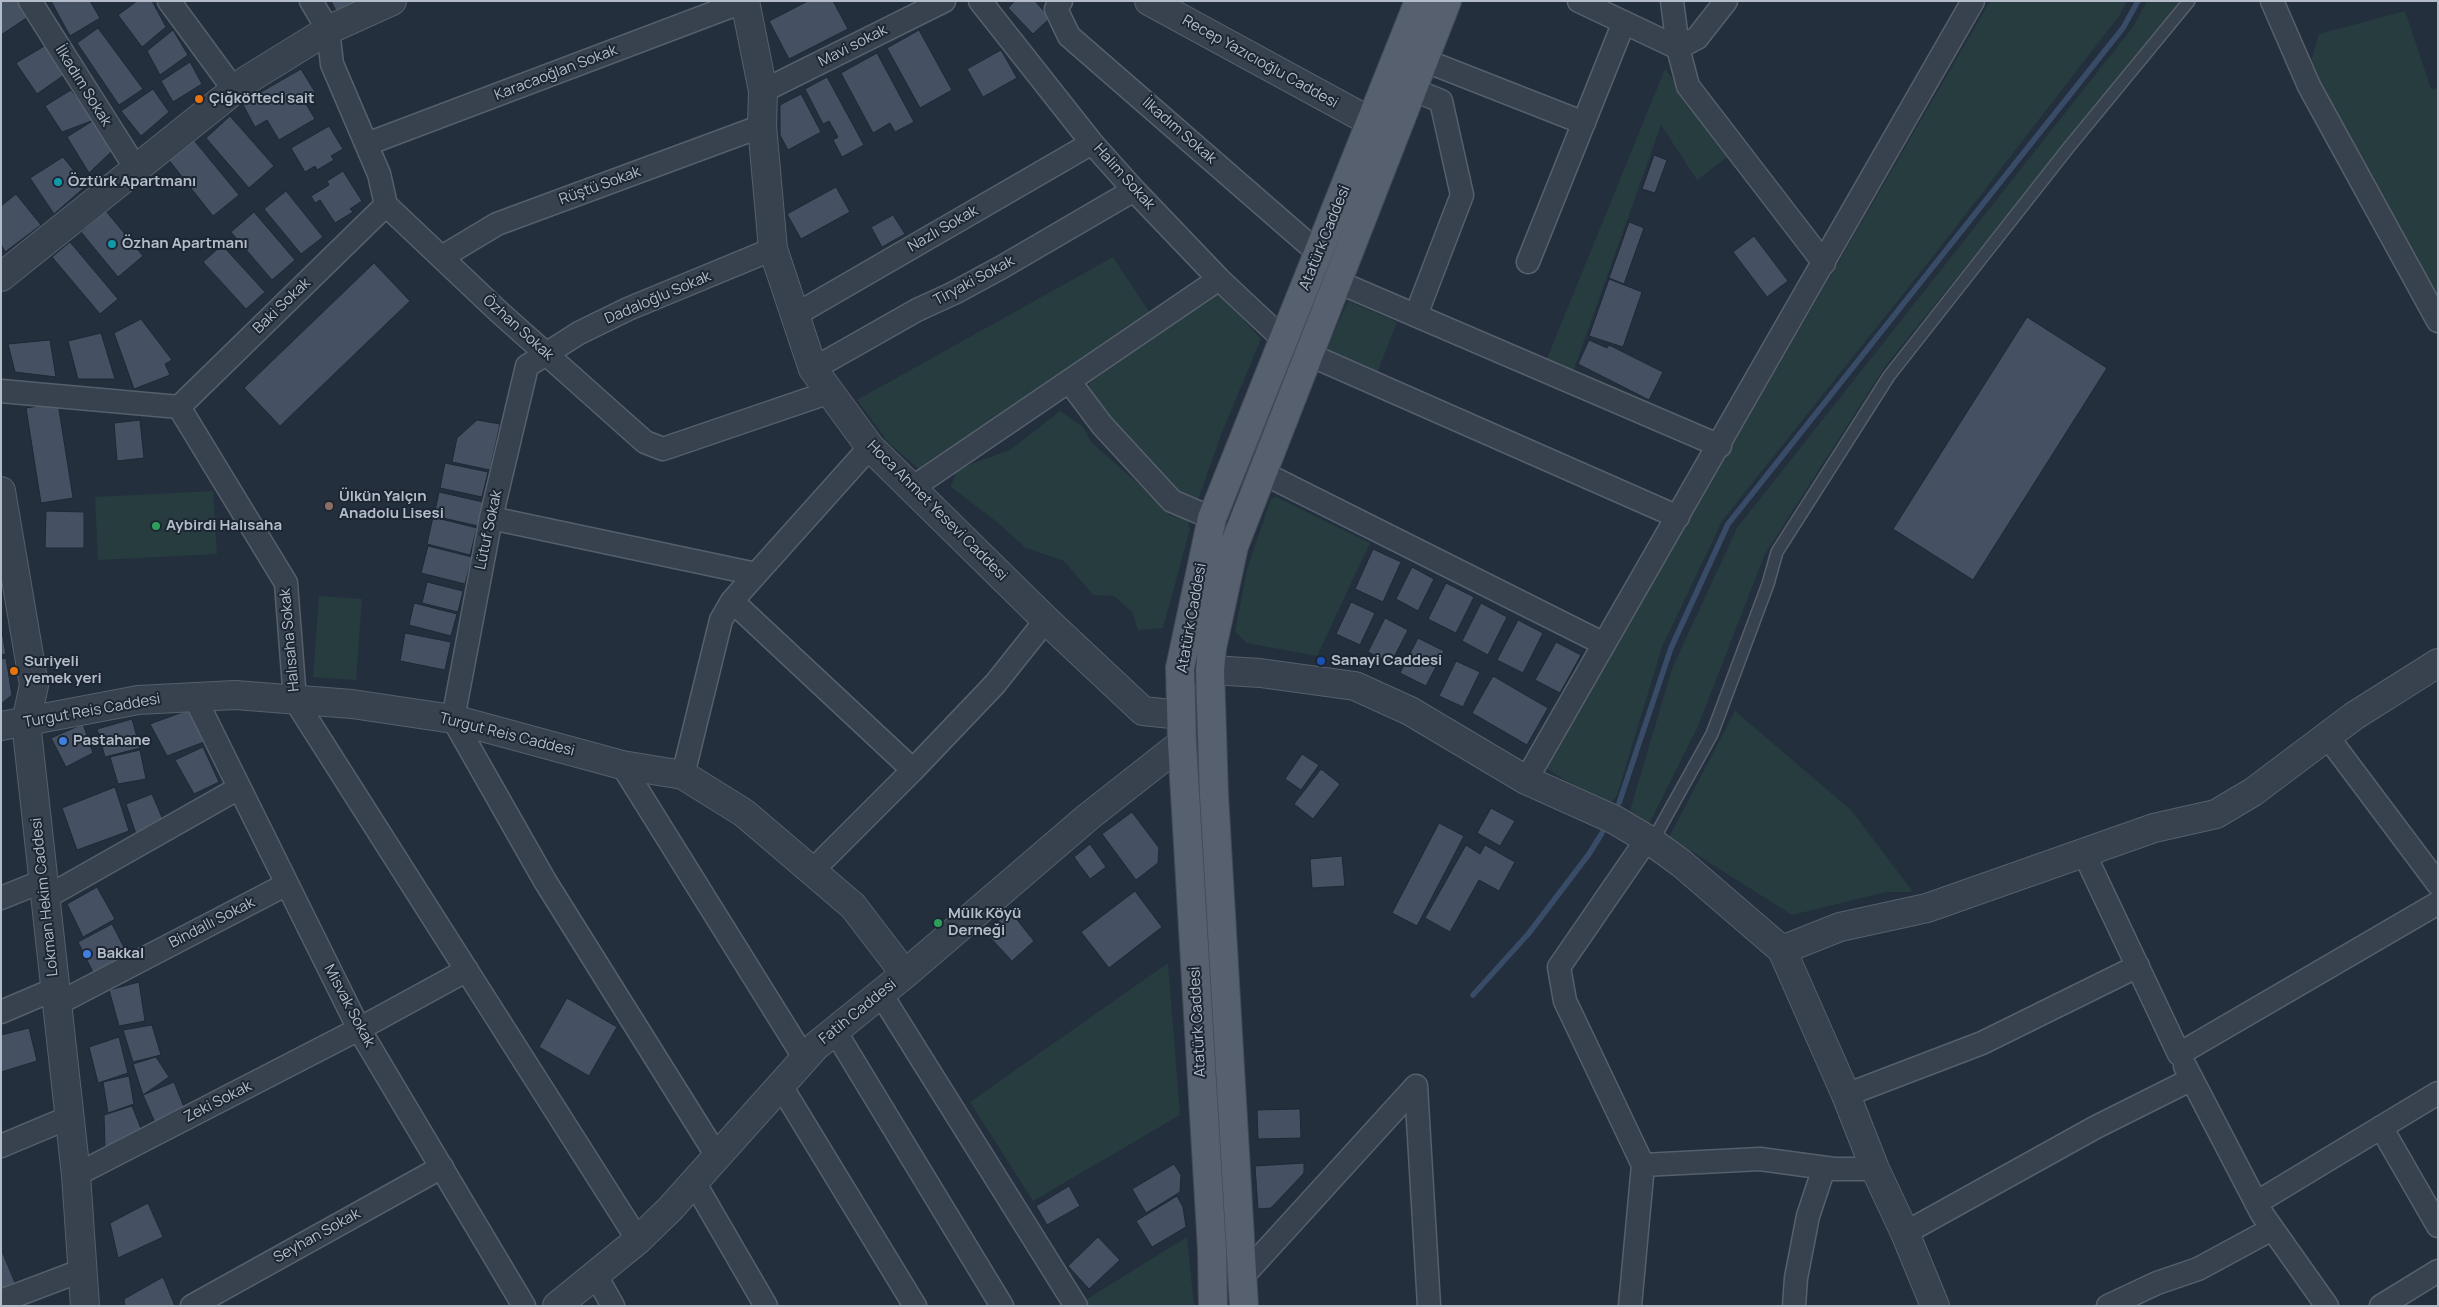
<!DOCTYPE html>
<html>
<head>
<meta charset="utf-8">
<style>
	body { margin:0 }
	#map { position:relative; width:2439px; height:1307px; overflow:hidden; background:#242f3e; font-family:Manrope,sans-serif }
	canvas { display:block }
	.frame { position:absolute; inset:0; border:2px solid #b4bcc9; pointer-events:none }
</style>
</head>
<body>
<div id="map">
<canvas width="2439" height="1307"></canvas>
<div class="frame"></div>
</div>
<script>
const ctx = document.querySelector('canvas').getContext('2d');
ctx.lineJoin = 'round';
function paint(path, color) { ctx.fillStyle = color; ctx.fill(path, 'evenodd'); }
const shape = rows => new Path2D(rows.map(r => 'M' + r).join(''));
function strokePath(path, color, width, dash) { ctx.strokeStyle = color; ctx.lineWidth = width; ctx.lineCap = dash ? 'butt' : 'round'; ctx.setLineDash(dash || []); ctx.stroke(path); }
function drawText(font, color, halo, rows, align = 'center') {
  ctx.font = font + ' Manrope,sans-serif'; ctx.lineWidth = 4; ctx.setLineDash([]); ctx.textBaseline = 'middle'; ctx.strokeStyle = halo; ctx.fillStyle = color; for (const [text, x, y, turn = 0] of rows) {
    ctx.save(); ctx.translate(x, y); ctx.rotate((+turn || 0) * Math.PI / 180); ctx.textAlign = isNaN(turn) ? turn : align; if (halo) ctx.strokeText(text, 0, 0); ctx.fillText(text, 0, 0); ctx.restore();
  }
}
paint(shape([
	[1990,1,2127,1,2119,16,1931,259,1722,521,1662,647,1617,795,1609,806,1545,768],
	[2147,1,2180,1,1886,365,1765,554,1698,726,1648,826,1629,814,1672,669,1737,528,2133,27],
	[2405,11,2431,89,2438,88,2438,307,2310,65,2319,34],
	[1665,69,1731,154,1697,180,1661,125,1573,372,1546,361],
	[1113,257,1151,315,922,472,888,442,857,400],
	[1217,290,1261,339,1223,430,1197,502,1177,496,1087,394,1090,381],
	[1348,301,1397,322,1377,373,1326,351],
	[1060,411,1082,426,1092,443,1141,486,1169,515,1188,520,1190,529,1163,628,1138,630,1132,612,1114,596,1093,595,1064,561,1026,548,997,522,951,487,957,469,1010,450],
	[213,491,217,554,98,560,95,497],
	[1276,497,1370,543,1317,656,1247,643,1235,632,1247,569,1271,499],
	[319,596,362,599,356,680,313,677],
	[1735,711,1852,811,1913,892,1886,892,1792,915,1669,837],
	[1168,963,1180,1115,1033,1201,970,1102],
	[1187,1237,1194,1306,1087,1306,1084,1301]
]), '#263c3f');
strokePath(shape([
	[1619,803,1671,648,1728,524,2123,28,2138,1],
	[1473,995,1529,933,1589,854,1602,833]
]), '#394c67', 5.5);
const building = shape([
	[1,1,22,1,31,15,1,35,1,1],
	[51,1,90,1,100,18,70,36,51,1],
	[137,1,152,1,166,27,142,47,118,15,137,1],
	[331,1,370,1,340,19,331,1],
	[808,1,833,1,848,29,789,59,769,21,808,1],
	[1015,1,1035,1,1050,18,1033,34,1008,8,1015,1],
	[98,28,143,89,119,105,77,43,98,28],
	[173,30,188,55,160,75,147,51,173,30],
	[919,30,952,90,920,108,887,48,919,30],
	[46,45,64,75,37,94,16,63,46,45],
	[1001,50,1017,78,983,97,967,69,1001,50],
	[877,53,914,122,895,132,890,123,873,133,841,73,877,53],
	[190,62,202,84,173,102,161,81,190,62],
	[301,69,315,92,303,99,315,119,279,140,267,120,255,127,242,103,301,69],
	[827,77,864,145,842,157,833,140,838,137,829,121,823,124,805,89,827,77],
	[153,89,169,112,141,136,121,111,153,89],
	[71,90,94,120,62,132,45,106,71,90],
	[801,94,821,132,788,150,780,135,780,105,801,94],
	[230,116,274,166,249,188,206,138,230,116],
	[94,120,112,151,89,173,67,137,94,120],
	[329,126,343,149,331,156,334,160,317,170,315,166,305,172,291,148,329,126],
	[193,139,239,195,213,216,168,159,193,139],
	[1654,155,1667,160,1655,193,1642,189,1654,155],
	[63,157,86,186,54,214,30,178,63,157],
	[343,171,362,201,350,209,353,212,335,223,320,200,315,203,311,196,329,185,327,181,343,171],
	[836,187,850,212,801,239,787,214,836,187],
	[286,191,323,237,301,254,264,209,286,191],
	[16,194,41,225,5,252,1,244,1,206,16,194],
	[106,211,143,256,118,277,81,232,106,211],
	[254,212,295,260,272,280,231,232,254,212],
	[893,215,905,234,882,247,871,227,893,215],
	[1629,222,1644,228,1624,284,1609,278,1629,222],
	[1754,236,1788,281,1767,297,1733,252,1754,236],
	[70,242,118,299,100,314,52,257,70,242],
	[222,245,265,292,246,309,203,262,222,245],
	[374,263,410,301,280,426,244,388,374,263],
	[1609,279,1642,292,1623,347,1589,336,1609,279],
	[2027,317,2107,368,1973,580,1893,529,2027,317],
	[141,319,172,360,165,364,170,375,134,389,114,333,141,319],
	[101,333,115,379,78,379,68,341,101,333],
	[50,340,56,377,15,372,8,344,50,340],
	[1589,340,1607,348,1609,345,1663,372,1649,400,1578,364,1589,340],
	[58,403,73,498,41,503,26,408,58,403],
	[140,420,144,458,117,461,114,423,140,420],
	[477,420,500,424,490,470,452,462,457,438,477,420],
	[445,463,488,472,482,497,440,488,445,463],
	[439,492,483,502,478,526,434,516,439,492],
	[46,511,84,512,84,548,45,548,46,511],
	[433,517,477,528,470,555,427,544,433,517],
	[428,546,472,557,465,584,421,573,428,546],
	[1373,549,1401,562,1383,602,1355,589,1373,549],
	[1412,567,1434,579,1418,611,1396,599,1412,567],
	[427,582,463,591,458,612,422,603,427,582],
	[1446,583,1474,597,1456,633,1428,619,1446,583],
	[1351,602,1375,613,1360,645,1336,634,1351,602],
	[414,603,457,614,451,636,409,625,414,603],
	[1481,603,1507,617,1488,655,1462,641,1481,603],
	[1385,618,1408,630,1391,663,1368,652,1385,618],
	[1518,620,1543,633,1523,673,1497,660,1518,620],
	[1,626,6,654,1,655,1,626],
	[405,633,451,642,445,670,400,661,405,633],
	[1418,638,1444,651,1426,686,1400,673,1418,638],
	[1556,642,1581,655,1560,693,1535,680,1556,642],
	[6,658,12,695,1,704,1,659,6,658],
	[1456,661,1480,672,1463,707,1439,696,1456,661],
	[1493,676,1548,708,1527,745,1472,713,1493,676],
	[188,710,204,742,167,756,150,724,188,710],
	[132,719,140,748,105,757,97,729,132,719],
	[83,724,93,753,66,767,51,738,83,724],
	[203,747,219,782,194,794,175,760,203,747],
	[140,750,146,779,118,784,110,757,140,750],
	[1302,754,1319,765,1301,790,1285,779,1302,754],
	[1321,769,1340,784,1313,819,1294,804,1321,769],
	[115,787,129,831,77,850,62,808,115,787],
	[152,794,164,822,136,834,126,804,152,794],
	[1491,808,1515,821,1500,846,1477,833,1491,808],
	[1132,812,1159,848,1158,863,1136,880,1102,834,1132,812],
	[1439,823,1464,836,1417,926,1392,913,1439,823],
	[1090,844,1106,867,1090,879,1074,857,1090,844],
	[1466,845,1480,854,1485,845,1515,862,1499,891,1479,880,1450,932,1425,918,1466,845],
	[1342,856,1345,886,1312,888,1310,859,1342,856],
	[97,887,115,919,83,937,67,904,97,887],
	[1135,891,1162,927,1109,968,1081,932,1135,891],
	[1010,911,1034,941,1012,961,985,932,1010,911],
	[112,924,129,957,94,974,78,942,112,924],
	[139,982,145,1021,119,1026,109,990,139,982],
	[567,998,617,1027,589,1076,539,1047,567,998],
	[152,1025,161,1055,133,1062,123,1030,152,1025],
	[29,1028,37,1061,1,1072,1,1035,29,1028],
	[119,1037,128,1073,98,1083,89,1047,119,1037],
	[156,1057,169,1077,143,1095,133,1064,156,1057],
	[129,1076,134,1104,108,1113,103,1082,129,1076],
	[174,1082,186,1112,156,1125,143,1095,174,1082],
	[132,1106,142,1131,105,1148,104,1115,132,1106],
	[1300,1109,1301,1138,1258,1139,1257,1110,1300,1109],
	[1304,1163,1304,1173,1271,1208,1258,1209,1255,1166,1304,1163],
	[1174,1164,1181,1175,1180,1192,1146,1213,1132,1189,1174,1164],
	[1069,1186,1080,1206,1047,1225,1036,1206,1069,1186],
	[1177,1196,1183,1207,1186,1227,1152,1247,1136,1221,1177,1196],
	[148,1203,163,1237,118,1258,110,1223,148,1203],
	[1098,1237,1120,1260,1089,1289,1068,1266,1098,1237],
	[1,1249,16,1285,1,1292,1,1249],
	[163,1277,175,1306,125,1306,124,1299,163,1277]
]);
paint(building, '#455162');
strokePath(building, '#1f2835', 1);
const service = shape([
	[1652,842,1712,734,1768,584,1777,552,1889,376,2069,147,2189,1]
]);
const minor = shape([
	[30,1,137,170],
	[169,1,235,91],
	[311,1,328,30,332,64,379,174,386,205,498,311,645,442,663,449,830,392],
	[980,1,1092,143,1134,190,1219,279,1284,340],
	[1061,1,1056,9,1069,36,1308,244,1321,248],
	[1579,1,1678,48],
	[1672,1,1678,48,1688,86,1824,263],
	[2272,1,2309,86,2438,321],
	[1678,48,1697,38,1726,1],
	[1426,61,1584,123],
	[1414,90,1441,101,1462,195,1416,315],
	[763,91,944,1],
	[367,144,745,1],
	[442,257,497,224,762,126],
	[1528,262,1624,22],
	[1338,282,1720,446],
	[795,315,1092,143],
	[1310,355,1678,517],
	[813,369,917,310,954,293,1002,267,1134,190],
	[1069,381,1102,425,1172,501,1212,518],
	[1,391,179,407,286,583,295,700,638,1240],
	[179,407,386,205],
	[1263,473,1604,644],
	[912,488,1219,279],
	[491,518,756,574],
	[732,601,913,770,995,684,1046,620],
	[194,696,359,1029,524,1306],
	[2327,736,2438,884],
	[622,765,805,1059],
	[683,775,721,620,732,601,870,447],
	[1526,780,1973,1],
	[2084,853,2179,1054,2438,903],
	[812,871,913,770],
	[1,898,43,881],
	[45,898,239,788],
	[881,994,1076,1306],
	[57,1004,287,884],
	[1,1012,55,989],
	[835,1031,1002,1306],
	[2185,1066,2262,1214,2327,1306],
	[781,1086,915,1306],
	[1846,1095,1982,1043,2138,966],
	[2381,1127,2438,1226],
	[1,1146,70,1117],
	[717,1156,545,881,453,719,491,518,527,366,579,333,628,309,773,249],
	[1643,1165,1760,1159,1834,1169,1875,1169],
	[76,1175,359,1029,467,970],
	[694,1182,766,1306],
	[2256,1203,2438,1093],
	[1905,1233,2096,1127,2192,1079],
	[596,1276,613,1306],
	[1243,1276,1416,1086,1429,1306],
	[1,1301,83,1270],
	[192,1306,442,1167],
	[1630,1306,1643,1165,1565,1001,1559,967,1645,842,1652,842],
	[1794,1306,1796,1278,1808,1216,1824,1168],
	[2108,1306,2157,1283,2198,1269,2272,1229],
	[2381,1306,2438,1271]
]);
const tertiary = shape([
	[745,1,763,91,762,126,773,249,813,369,870,447,1046,620,1143,711,1181,715],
	[1149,1,1371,122],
	[1,277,247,80,328,30,392,1],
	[1,491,34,685,26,722,76,1175,85,1306],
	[1180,668,1260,673,1355,686,1410,711,1526,780,1615,820,1652,842,1681,863,1782,950,1846,1095,1875,1169,1905,1233,1935,1306],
	[1,726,138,700,235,695,352,704,453,719,622,765,683,775,744,813,853,906,905,974],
	[1782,950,1840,927,1927,908,2154,828,2216,814,2253,792,2354,716,2438,663],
	[557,1306,638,1240,670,1209,816,1046,905,974,1088,817,1182,743]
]);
const primary = shape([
	[1213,1306,1212,1250,1182,743,1180,668,1212,518,1419,1],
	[1244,1306,1214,795,1210,670,1212,648,1234,546,1447,1]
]);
strokePath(service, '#565f6c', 14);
strokePath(minor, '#565f6c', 25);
strokePath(tertiary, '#565f6c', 30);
strokePath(primary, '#414a57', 30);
strokePath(service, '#38414e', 11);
strokePath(minor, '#38414e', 22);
strokePath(tertiary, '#38414e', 28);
strokePath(primary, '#56606e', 28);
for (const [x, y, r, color] of [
	[199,99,5,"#e8710a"],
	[58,182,5,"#0f9aa8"],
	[112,244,5,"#0f9aa8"],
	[329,506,5,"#8d6e63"],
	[156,526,5,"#2e9e5b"],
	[1321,661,5,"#1a4fb4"],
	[14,671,5,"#e8710a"],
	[63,741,5,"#3f7fe0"],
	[938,923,5,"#2e9e5b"],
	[87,954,5,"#3f7fe0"]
]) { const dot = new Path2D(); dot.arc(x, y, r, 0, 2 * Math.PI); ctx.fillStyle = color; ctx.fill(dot); strokePath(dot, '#1d2633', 2); }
drawText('15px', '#b4bcc9', '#1d2633', [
	["Mavi sokak",853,46,-27],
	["Recep Yazıcıoğlu Caddesi",1260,62,29],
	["Karacaoğlan Sokak",556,73,-21],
	["İlkadım Sokak",83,86,58],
	["İlkadım Sokak",1179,131,41],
	["Halim Sokak",1124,177,48],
	["Rüştü Sokak",600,186,-20],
	["Nazlı Sokak",943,229,-30],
	["Atatürk Caddesi",1325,238,-68],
	["Tiryaki Sokak",974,281,-28],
	["Dadaloğlu Sokak",658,298,-23],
	["Baki Sokak",282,306,-44],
	["Özhan Sokak",518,328,42],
	["Hoca Ahmet Yesevi Caddesi",937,511,45],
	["Lütuf Sokak",489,530,-78],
	["Atatürk Caddesi",1192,618,-80],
	["Halısaha Sokak",290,640,-95],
	["Turgut Reis Caddesi",92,711,-10],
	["Turgut Reis Caddesi",507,735,14],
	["Lokman Hekim Caddesi",45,897,-96],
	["Bindallı Sokak",212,923,-27],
	["Misvak Sokak",349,1006,62],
	["Fatih Caddesi",858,1012,-39],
	["Atatürk Caddesi",1198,1022,-93],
	["Zeki Sokak",218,1102,-27],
	["Seyhan Sokak",317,1236,-29]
]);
drawText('bold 15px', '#b4bcc9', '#1d2633', [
	["Çiğköfteci sait",209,99],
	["Öztürk Apartmanı",68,182],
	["Özhan Apartmanı",122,244],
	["Ülkün Yalçın",339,497],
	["Anadolu Lisesi",339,514],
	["Aybirdi Halısaha",166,526],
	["Sanayi Caddesi",1331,661],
	["Suriyeli",24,662],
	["yemek yeri",24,679],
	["Pastahane",73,741],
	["Mülk Köyü",948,914],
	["Derneği",948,931],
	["Bakkal",97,954]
], 'left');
</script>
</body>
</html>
